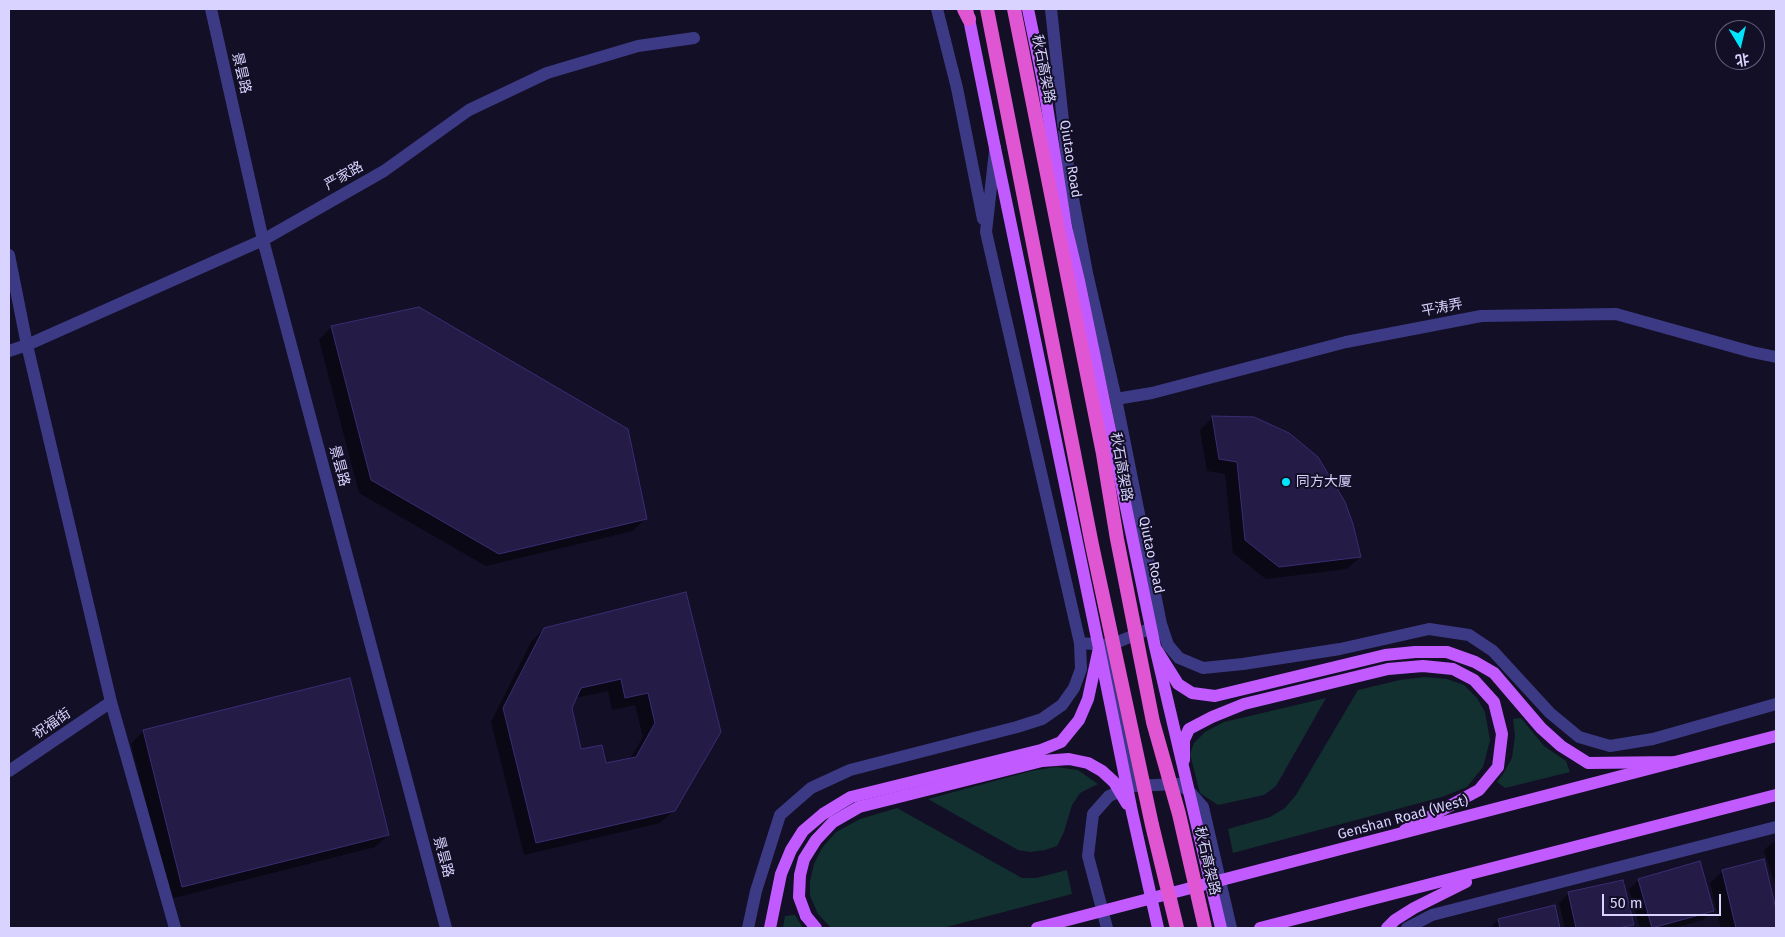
<!DOCTYPE html>
<html>
<head>
<meta charset="utf-8">
<style>
	body { margin:0 }
	#map { position:relative; width:1785px; height:937px; overflow:hidden; background:#130f26; font-family:"Fira Sans","Noto Sans SC",sans-serif }
	canvas { display:block }
	.frame { position:absolute; inset:0; border:10px solid #d9d4ff; pointer-events:none }
	.north { position:absolute; left:1715px; top:20px; width:50px; height:50px; box-sizing:border-box; background:#130f26; border:1px solid #625e7d; border-radius:50%; rotate:171deg; font-size:14px; font-weight:700; line-height:20px; text-align:center; color:#d9d4ff }
	.north::after { content:''; display:block; margin:auto; width:18px; height:22px; background:#00e5ff; clip-path:polygon(50% 0,100% 100%,50% 72%,0 100%) }
	.scale { position:absolute; left:1602px; top:894px; width:119px; height:22px; box-sizing:border-box; border:2px solid #d9d4ff; border-top:0; padding-left:6px; font-size:15px; line-height:18px; white-space:nowrap; color:#d9d4ff; -webkit-text-stroke:4px #130f26; paint-order:stroke }
</style>
</head>
<body>
<div id="map">
<canvas width="1785" height="937"></canvas>
<div class="frame"></div>
<div class="north">北</div>
<div class="scale">50 m</div>
</div>
<script>
const ctx = document.querySelector('canvas').getContext('2d');
ctx.lineJoin = 'round';
function paint(path, color) { ctx.fillStyle = color; ctx.fill(path, 'evenodd'); }
const shape = rows => new Path2D(rows.map(r => 'M' + r).join(''));
function strokePath(path, color, width, dash) { ctx.strokeStyle = color; ctx.lineWidth = width; ctx.lineCap = dash ? 'butt' : 'round'; ctx.setLineDash(dash || []); ctx.stroke(path); }
function drawText(font, color, halo, rows, align = 'center') {
  ctx.font = font + ' "Fira Sans","Noto Sans SC",sans-serif'; ctx.lineWidth = 4; ctx.setLineDash([]); ctx.textBaseline = 'middle'; ctx.strokeStyle = halo; ctx.fillStyle = color; for (const [text, x, y, turn = 0] of rows) {
    ctx.save(); ctx.translate(x, y); ctx.rotate((+turn || 0) * Math.PI / 180); ctx.textAlign = isNaN(turn) ? turn : align; if (halo) ctx.strokeText(text, 0, 0); ctx.fillText(text, 0, 0); ctx.restore();
  }
}
paint(shape([
	[1425,677,1447,679,1464,685,1477,698,1485,712,1490,740,1483,767,1467,787,1442,797,1233,853,1228,829,1270,817,1285,808,1296,795,1358,690,1400,680],
	[1326,698,1276,786,1264,795,1218,805,1200,793,1190,754,1194,743,1205,732,1224,722],
	[1521,718,1544,746,1566,761,1570,772,1505,788,1497,782,1503,774,1512,758,1515,736,1513,719],
	[1056,767,1078,770,1098,784,1080,793,1072,805,1064,832,1057,846,1045,850,1030,852,1018,850,928,799,1031,771],
	[897,808,1022,878,1036,878,1067,870,1072,894,943,928,831,928,818,914,810,896,810,881,814,864,822,848,836,832,860,819],
	[795,915,803,928,783,928,785,916]
]), '#12302f');
paint(shape([
	[331,327,646,518,633,531,486,566,359,493,319,340],
	[1213,417,1360,557,1347,569,1266,579,1233,553,1225,474,1207,471,1200,430],
	[686,594,674,810,660,823,524,855,491,722,531,642,544,629],
	[608,691,612,710,635,705,643,737,630,759,605,765,580,751,571,708,575,698],
	[143,731,388,835,375,847,170,899,131,744],
	[1776,840,1776,881,1774,882,1764,850],
	[1763,861,1776,914,1776,928,1721,928,1710,883,1723,871],
	[1639,880,1713,910,1703,920,1674,928,1640,928,1629,889],
	[1623,881,1632,924,1628,928,1565,928,1559,903,1568,894],
	[1554,907,1559,928,1490,928,1498,920]
]), '#0007');
const building = shape([
	[419,307,628,429,647,519,499,554,371,480,331,326,419,307],
	[1212,416,1254,417,1289,433,1318,457,1345,502,1353,524,1361,557,1279,567,1245,540,1237,462,1219,459,1212,416],
	[686,592,721,732,675,811,536,843,503,708,544,628,686,592],
	[621,679,625,698,648,693,655,723,636,757,606,763,602,745,581,749,572,708,581,688,621,679],
	[350,678,389,835,182,887,143,730,350,678],
	[1764,859,1776,909,1776,928,1736,928,1722,870,1764,859],
	[1700,861,1714,911,1652,928,1638,879,1700,861],
	[1623,880,1634,925,1618,928,1576,928,1568,892,1623,880],
	[1555,905,1560,928,1500,928,1498,919,1555,905]
]);
paint(building, '#241b47');
strokePath(building, '#3b2d73', 1);
strokePath(shape([
	[211,9,263,240,446,928],
	[937,9,957,88,983,219],
	[1051,9,1069,177,1087,273,1116,399,1161,624,1113,644,1114,652],
	[995,151,986,232,1080,643,1107,645,1133,786],
	[9,255,27,345,111,702,175,928],
	[1116,399,1152,393,1346,342,1481,316,1616,314,1752,352,1776,357],
	[1161,624,1168,645,1179,658,1203,668,1243,664,1340,649,1429,629,1469,635,1493,651,1550,713,1579,737,1610,746,1653,739,1776,704],
	[9,771,111,702],
	[748,928,756,891,780,815,811,788,850,770,1017,727,1042,719,1062,705,1074,688,1081,669,1080,643],
	[1107,928,1088,856,1093,814,1109,796,1133,786,1178,784,1189,791,1203,807,1231,928],
	[1407,928,1432,915,1776,827]
]), '#3d3a85', 12);
strokePath(shape([
	[9,351,27,345,263,240,384,171,469,110,547,73,638,46,694,38]
]), '#3d3a85', 12);
strokePath(shape([
	[967,9,995,148],
	[1028,9,1043,81,1066,227],
	[1156,649,1178,684,1192,693,1215,696,1385,655,1415,652,1447,652,1475,662,1494,673,1541,728,1561,746,1588,763,1675,762,1776,736],
	[1184,760,1184,740,1189,729,1212,717,1244,704,1388,669,1423,666,1453,669,1474,680,1494,702,1502,734,1498,767,1479,790,1405,830],
	[806,916,816,928],
	[770,928,781,874,791,850,803,831,823,814,851,797,1041,750,1061,742,1079,720,1088,699,1099,648],
	[1260,928,1776,795],
	[1387,928,1395,920,1414,908,1466,882]
]), '#c25bff', 12);
strokePath(shape([
	[964,9,969,19]
]), '#e055d1', 14);
strokePath(shape([
	[995,148,1099,648,1132,812,1158,928],
	[1066,227,1079,281,1155,647,1221,928],
	[806,916,799,897,800,875,804,859,816,840,833,822,859,807,1042,761,1069,759,1088,763,1102,771,1114,782,1127,804],
	[1037,928,1675,762]
]), '#c25bff', 12);
strokePath(shape([
	[987,9,1092,545,1152,825,1177,928],
	[1014,9,1103,454,1117,539,1153,722,1179,814,1205,928]
]), '#e055d1', 14);
for (const [x, y, r, color] of [
	[1286,482,5,"#00e5ff"]
]) { const dot = new Path2D(); dot.arc(x, y, r, 0, 2 * Math.PI); ctx.fillStyle = color; ctx.fill(dot); strokePath(dot, '#130f26', 2); }
drawText('14px', '#d9d4ff', '#130f26', [
	["秋石高架路",1043,69,79],
	["景昙路",241,73,77],
	["Qiutao Road",1070,159,81],
	["严家路",344,176,-30],
	["平涛弄",1442,308,-11],
	["景昙路",339,466,75],
	["秋石高架路",1121,467,80],
	["Qiutao Road",1151,555,78],
	["祝福街",52,724,-34],
	["Genshan Road (West)",1403,818,-15],
	["景昙路",443,857,75],
	["秋石高架路",1207,861,77]
]);
drawText('14px', '#d9d4ff', '#130f26', [
	["同方大厦",1296,482]
], 'left');
</script>
</body>
</html>
